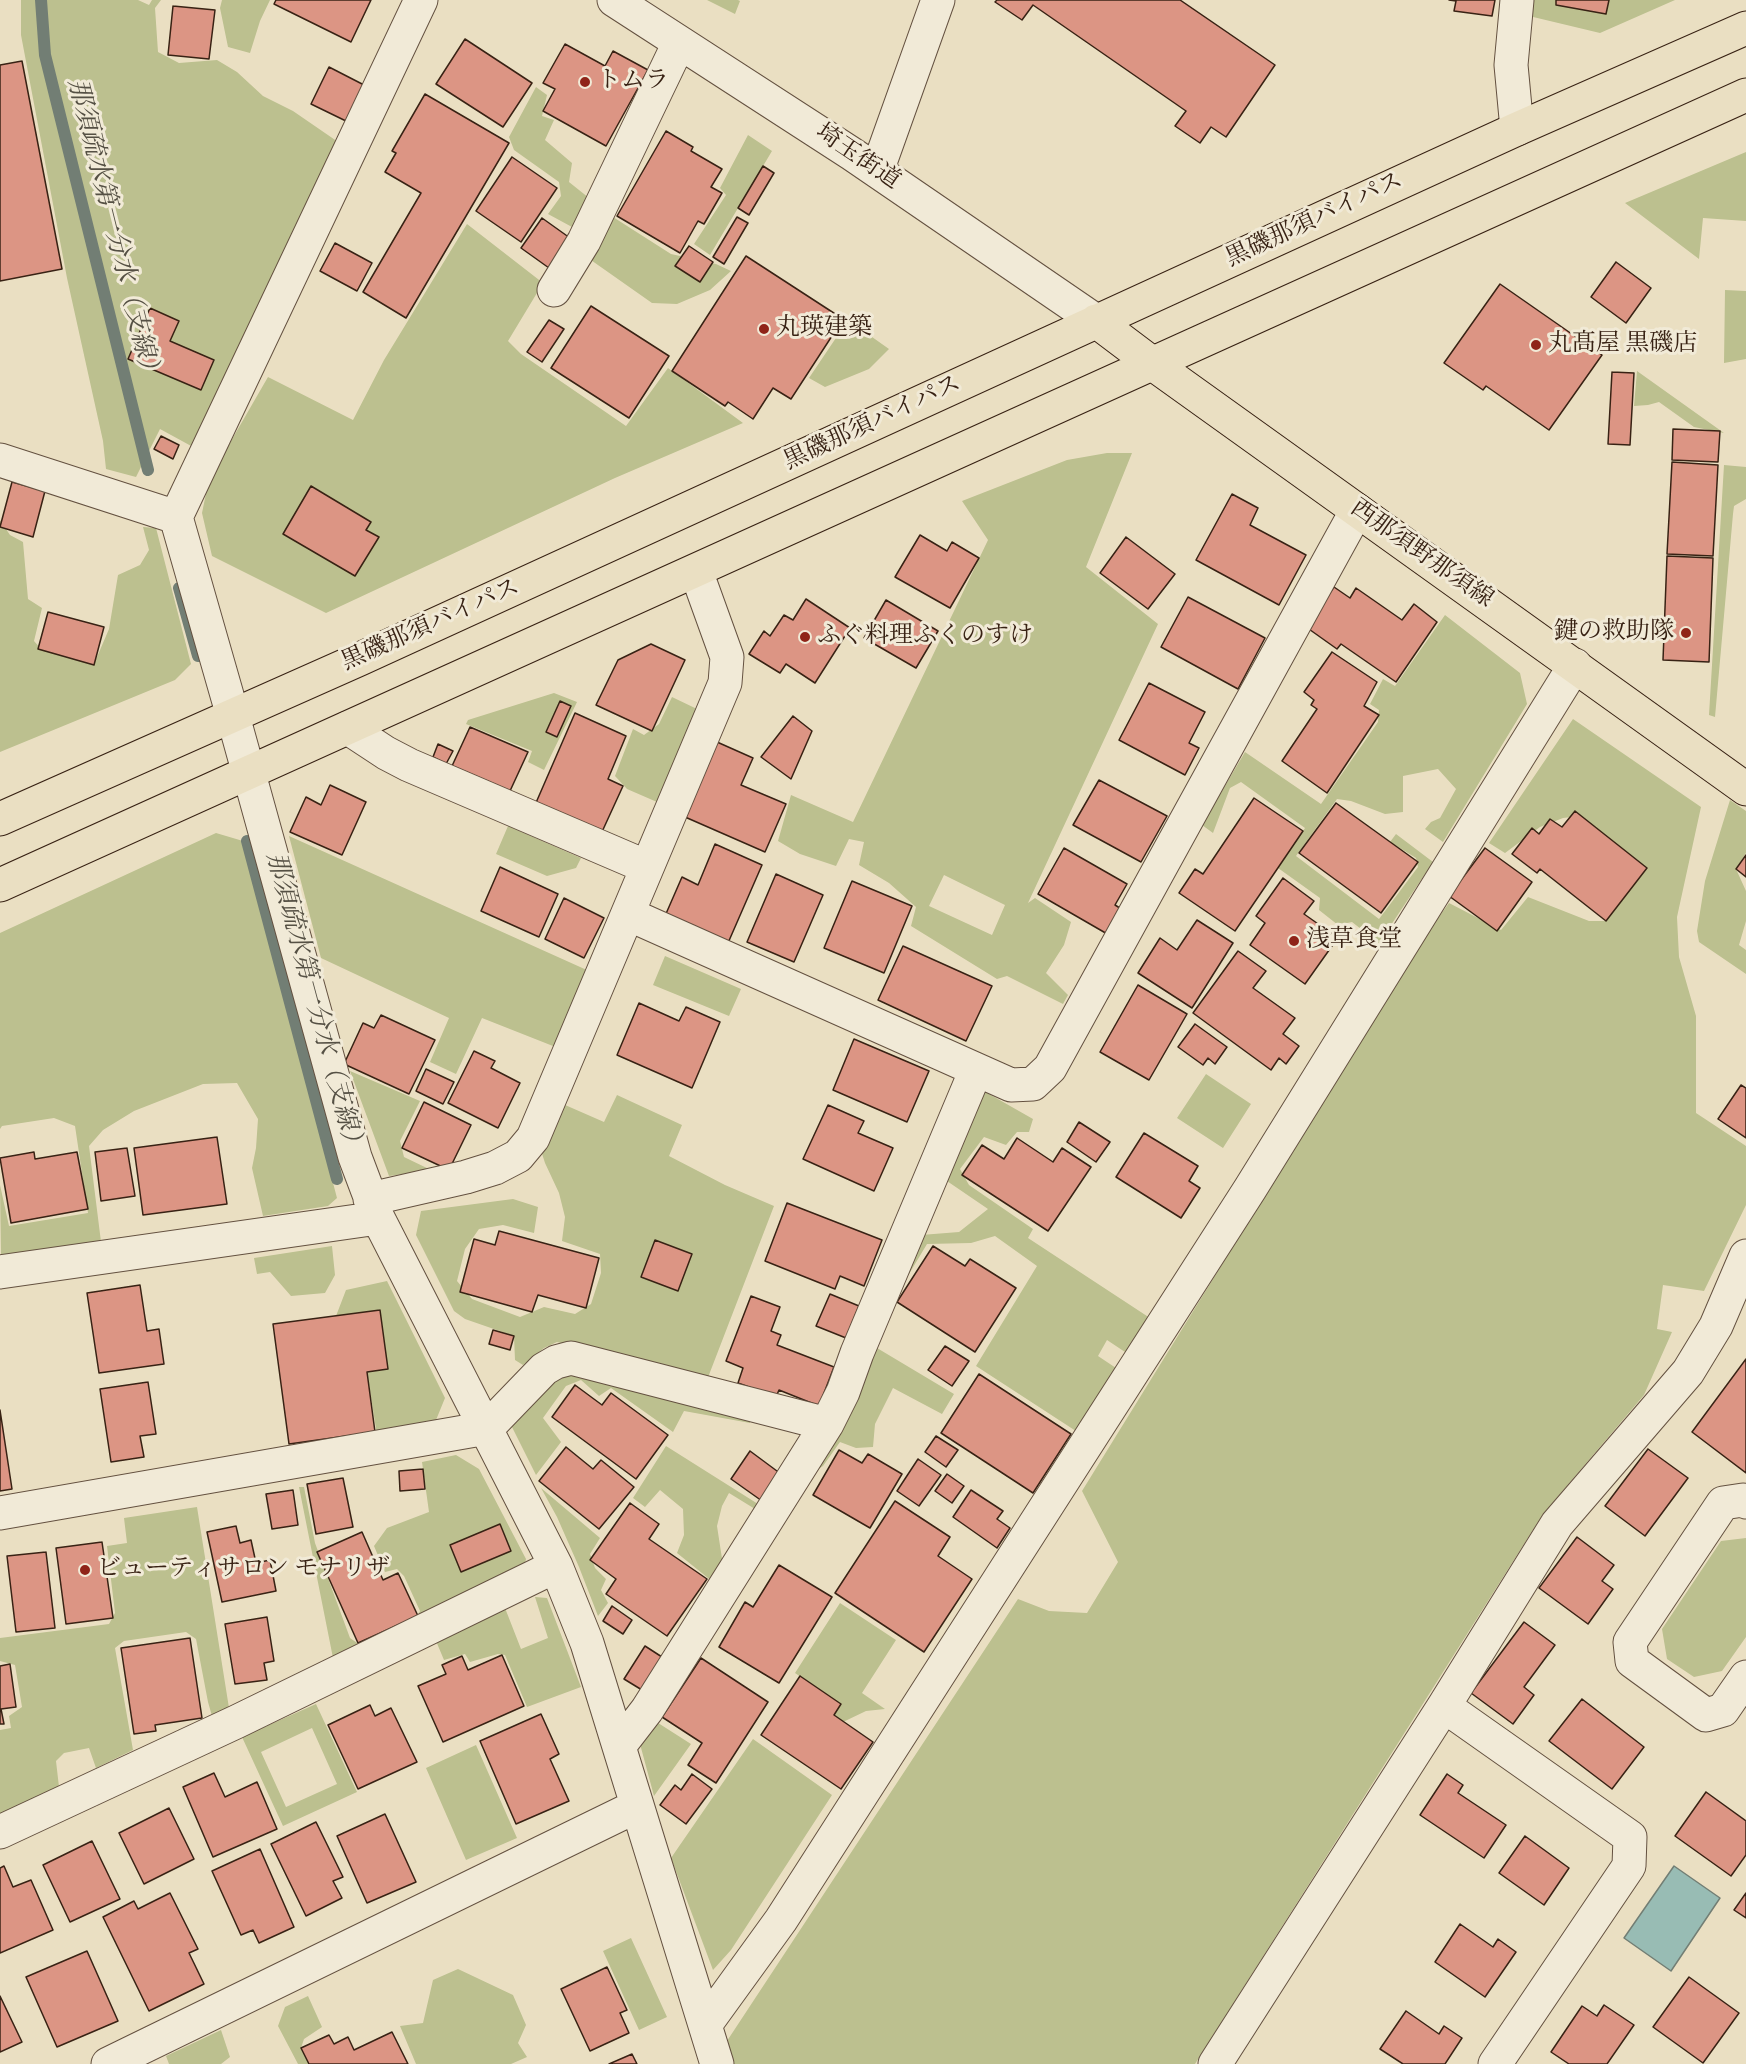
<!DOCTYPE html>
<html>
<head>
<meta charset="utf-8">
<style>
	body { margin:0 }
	canvas { display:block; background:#eadfc2 }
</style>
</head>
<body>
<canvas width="1746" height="2064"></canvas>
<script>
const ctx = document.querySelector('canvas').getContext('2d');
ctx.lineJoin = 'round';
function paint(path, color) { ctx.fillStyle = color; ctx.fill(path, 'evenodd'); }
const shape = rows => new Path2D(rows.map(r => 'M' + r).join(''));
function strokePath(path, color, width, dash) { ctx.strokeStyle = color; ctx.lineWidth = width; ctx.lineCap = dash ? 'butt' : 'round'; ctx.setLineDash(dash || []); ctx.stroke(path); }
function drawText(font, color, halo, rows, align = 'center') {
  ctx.font = font + ' "IM FELL English","Noto Serif JP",serif'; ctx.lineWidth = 6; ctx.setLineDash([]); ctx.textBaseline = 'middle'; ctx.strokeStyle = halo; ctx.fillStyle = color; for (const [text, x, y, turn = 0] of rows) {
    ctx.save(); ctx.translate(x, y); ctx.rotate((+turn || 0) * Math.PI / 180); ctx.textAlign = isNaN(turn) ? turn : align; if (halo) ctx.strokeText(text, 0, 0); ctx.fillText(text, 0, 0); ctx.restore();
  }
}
paint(shape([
	[21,0,138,0,149,5,152,0,161,0,155,8,158,52,179,63,217,60,237,72,263,96,293,111,341,144,193,447,160,429,136,477,106,469,103,441,67,278,21,35],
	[222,0,270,0,260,21,250,53,228,47,220,8],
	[707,0,738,0,740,1,735,14],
	[1530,0,1675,0,1600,33,1529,16],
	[536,87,547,95,542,116,554,120,545,140,572,163,569,182,589,198,572,227,548,214,561,196,559,182,514,150,509,137],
	[748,135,772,151,710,255,694,244,726,195,720,188],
	[1746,152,1746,221,1703,218,1699,259,1625,203],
	[613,217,671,254,716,264,731,271,710,290,677,304,652,303,588,258],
	[467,224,543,283,508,341,521,354,626,426,668,368,743,423,615,478,326,613,212,556,202,513,209,479,268,377,353,420,384,360],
	[1725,290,1746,291,1746,359,1724,363],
	[848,320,889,349,869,369,825,387,809,378],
	[1637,371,1724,433,1694,427,1659,402,1648,405,1634,406],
	[1107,453,1132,453,1086,567,1158,624,1028,903,1035,898,1071,922,1064,945,1046,973,1068,995,1063,1004,1007,976,997,979,911,926,916,907,889,883,859,865,864,842,849,839,836,866,800,854,778,841,791,795,853,822,988,540,962,501,1067,460],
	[944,875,1005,905,992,935,929,906],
	[1724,465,1746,467,1746,499,1734,506,1733,514,1715,717,1709,715],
	[0,520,10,535,23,542,28,599,42,608,34,641,42,650,94,664,109,629,118,575,140,565,149,550,143,527,156,528,191,664,175,680,0,752],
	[1445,615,1520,673,1527,704,1443,842,1425,829,1431,822,1440,818,1456,789,1438,769,1403,776,1403,812,1385,814,1351,801,1337,799,1296,856,1379,919,1418,867,1416,858,1390,842,1396,834,1433,862,1379,943,1352,922,1338,925,1319,910,1320,898,1278,868,1305,828,1241,782,1230,788,1213,833,1202,825,1245,752,1321,804,1378,722,1379,710,1370,704,1383,679,1395,686],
	[554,693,577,702,544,770,528,762,532,751,466,724,468,720],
	[672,697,697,709,657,802,627,789,615,776,633,729,644,735,659,724],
	[1573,719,1701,807,1677,917,1679,957,1696,1016,1696,1113,1746,1146,1746,1205,1704,1291,1663,1285,1657,1329,1672,1332,1644,1395,1543,1514,1195,2064,731,2064,725,2044,1018,1599,1049,1611,1087,1613,1118,1562,1082,1491,1425,936,1449,903,1501,930,1528,897,1589,921,1606,921,1581,816,1563,818,1540,827,1505,853,1489,843],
	[1730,800,1746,811,1746,853,1736,869,1746,891,1746,921,1739,945,1746,950,1746,974,1699,942,1697,931,1705,881],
	[508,826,581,858,576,868,547,876,496,854],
	[216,833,243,841,337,1198,328,1206,263,1216,252,1168,256,1148,258,1119,237,1083,203,1084,134,1111,103,1130,89,1146,101,1242,1,1255,0,1185,9,1226,88,1213,75,1126,54,1118,2,1126,0,1129,0,933],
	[289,836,589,971,558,1048,482,1018,456,1074,430,1062,449,1018,321,958],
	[665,956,741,989,729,1016,653,985],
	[350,1071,420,1101,400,1141,404,1157,431,1170,389,1176],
	[1206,1074,1251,1104,1223,1148,1177,1118],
	[982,1090,1033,1119,1029,1132,1017,1132,1006,1145,984,1137,960,1169,969,1185,1033,1229,1028,1238,1153,1320,1131,1356,1107,1340,1098,1356,1122,1372,1082,1435,976,1366,1037,1266,995,1236,971,1243,927,1244,909,1274,907,1269,921,1235,959,1232,988,1209,944,1179],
	[617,1095,682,1125,669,1156,725,1185,774,1206,707,1380,557,1342,544,1348,523,1365,515,1360,514,1336,465,1319,454,1311,416,1235,421,1211,513,1199,538,1207,534,1233,503,1225,479,1229,465,1249,457,1281,472,1299,520,1317,544,1307,575,1314,591,1304,601,1273,600,1254,562,1241,565,1217,559,1193,545,1163,538,1141,556,1101,604,1122],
	[332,1246,335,1275,325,1293,291,1296,270,1272,257,1274,254,1258],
	[387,1281,445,1398,436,1420,377,1435,367,1372,388,1369,380,1310,336,1316,346,1290],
	[877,1348,954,1394,942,1414,893,1388,875,1424,873,1447,856,1448,840,1442,823,1466,814,1472],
	[581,1372,750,1418,750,1423,684,1411,673,1432,611,1388,599,1396,581,1380,566,1386,543,1418,561,1442,536,1475,512,1427,553,1380,566,1374],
	[666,1446,758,1504,755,1509,729,1493,722,1506,717,1526,723,1565,713,1582,677,1553,684,1535,683,1509,660,1490,645,1507,633,1498],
	[456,1455,479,1469,526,1559,522,1575,334,1663,299,1487,304,1487,315,1543,350,1638,360,1645,414,1622,420,1611,404,1576,397,1569,385,1572,374,1546,387,1528,429,1512,422,1462],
	[541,1488,600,1538,590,1554,595,1568,606,1579,601,1590,608,1603,598,1616,579,1567,557,1517],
	[197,1507,229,1708,212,1716,208,1702,196,1639,186,1632,124,1641,115,1648,133,1750,96,1768,89,1748,64,1753,56,1761,59,1787,0,1816,0,1730,11,1728,9,1716,22,1707,15,1665,0,1661,0,1638,109,1624,115,1613,107,1546,127,1543,124,1518],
	[1746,1538,1746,1637,1722,1671,1694,1677,1667,1659,1662,1629,1721,1541],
	[535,1597,547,1598,581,1687,527,1707,505,1655,498,1654,470,1662,465,1654,444,1660,436,1641,505,1608,521,1649,548,1638],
	[840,1603,896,1640,862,1693,885,1709,866,1711,843,1722,834,1715,841,1704,795,1673],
	[316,1704,357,1792,283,1826,242,1737],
	[312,1728,337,1784,286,1807,261,1752],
	[655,1721,691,1744,654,1796,640,1744],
	[753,1739,832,1795,731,1950,713,1970,671,1858],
	[476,1745,517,1838,466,1860,426,1768],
	[631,1938,667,2017,639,2030,603,1951],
	[458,1969,513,1995,526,2025,518,2043,527,2057,511,2064,416,2064,400,2026,423,2023,433,1980],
	[308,1996,322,2027,304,2039,301,2048,309,2064,298,2064,278,2026,285,2007],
	[221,2030,230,2057,221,2064,169,2064,166,2056]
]), '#bcc08f');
const water = shape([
	[1674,1866,1720,1898,1671,1971,1624,1938,1674,1866]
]);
paint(water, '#98bcb4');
strokePath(water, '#727e74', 1.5);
strokePath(shape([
	[41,0,45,55,148,470],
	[179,588,198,656],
	[247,841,337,1179]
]), '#727e74', 12);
const building = shape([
	[276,0,371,0,351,42,274,4,276,0],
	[997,0,1180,0,1275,65,1226,137,1211,127,1200,143,1175,126,1186,111,1033,5,1022,20,995,2,997,0],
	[1449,0,1495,0,1492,16,1454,11,1456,1,1449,0],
	[1556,0,1609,0,1606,14,1556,5,1556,0],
	[173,6,215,10,209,59,168,55,173,6],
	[465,39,532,83,503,127,436,84,465,39],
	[565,44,605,66,613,51,648,70,606,146,543,111,555,89,543,83,565,44],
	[22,61,62,269,0,281,0,65,22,61],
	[329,67,366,86,348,122,311,104,329,67],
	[425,94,509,143,406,318,363,292,421,193,385,172,396,153,392,151,425,94],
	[666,131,693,147,691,151,722,169,711,187,722,193,704,224,698,221,680,253,617,216,666,131],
	[512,157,557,188,521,242,476,211,512,157],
	[763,166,774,173,749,215,738,208,763,166],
	[737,217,748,223,724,264,713,257,737,217],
	[542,218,570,238,549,268,521,248,542,218],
	[335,243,372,263,357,291,320,271,335,243],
	[689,246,713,262,700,282,675,266,689,246],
	[746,256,843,319,791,399,773,388,753,419,728,402,725,406,672,371,746,256],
	[1616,262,1651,288,1626,323,1591,297,1616,262],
	[1500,284,1602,355,1549,430,1486,386,1483,390,1444,363,1500,284],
	[591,306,669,356,629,418,551,368,591,306],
	[150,308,179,321,170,341,214,360,201,390,128,359,150,308],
	[549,320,564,329,542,362,527,352,549,320],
	[1612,372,1634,373,1630,445,1608,444,1612,372],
	[1673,429,1720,431,1718,462,1672,460,1673,429],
	[161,436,179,445,173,459,154,449,161,436],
	[1672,462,1718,465,1713,556,1667,554,1672,462],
	[12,482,45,491,33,537,0,527,12,482],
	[311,486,371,522,366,530,379,537,355,576,283,534,311,486],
	[1232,494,1258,508,1250,525,1306,555,1279,605,1196,560,1232,494],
	[920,535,947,551,952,542,979,558,950,608,895,577,920,535],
	[1126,537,1175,574,1148,609,1100,573,1126,537],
	[1667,556,1713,558,1709,662,1663,660,1667,556],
	[1334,587,1350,598,1356,588,1402,620,1414,604,1437,622,1396,682,1341,644,1337,649,1306,627,1334,587],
	[1188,597,1265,638,1238,689,1161,647,1188,597],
	[806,599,850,628,815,683,786,664,780,673,749,654,764,631,770,636,784,615,793,620,806,599],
	[886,600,938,631,916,668,864,638,886,600],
	[48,612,104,627,94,665,38,649,48,612],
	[651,644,685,660,652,731,596,705,618,660,651,644],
	[1332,652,1377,682,1364,706,1379,715,1327,793,1282,761,1317,709,1311,705,1314,700,1304,692,1332,652],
	[1149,683,1205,712,1189,743,1199,748,1185,775,1119,740,1149,683],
	[560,701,571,706,557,737,546,732,560,701],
	[575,713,626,736,608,779,623,786,601,834,535,805,575,713],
	[793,716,812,731,791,779,761,757,793,716],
	[470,727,528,752,510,791,452,766,470,727],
	[717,742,753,758,741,785,786,804,765,852,685,817,717,742],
	[438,744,453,751,446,764,433,757,438,744],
	[1099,780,1167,816,1141,862,1073,825,1099,780],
	[330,785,366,802,342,855,290,832,306,797,321,805,330,785],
	[1254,798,1303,831,1235,931,1179,893,1195,869,1203,874,1254,798],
	[1336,803,1418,862,1381,913,1299,853,1336,803],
	[1575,811,1647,868,1606,921,1540,869,1537,873,1512,854,1532,828,1539,834,1550,819,1562,827,1575,811],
	[715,844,762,865,728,943,665,916,682,877,698,885,715,844],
	[1064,848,1127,884,1115,905,1123,910,1109,935,1038,894,1064,848],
	[1485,848,1532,882,1497,931,1449,896,1485,848],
	[1746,855,1746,877,1736,869,1746,855],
	[500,867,558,894,539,937,481,911,500,867],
	[776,874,823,895,794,962,747,942,776,874],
	[1283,878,1314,901,1304,914,1331,933,1325,941,1332,946,1305,984,1250,945,1265,923,1256,916,1283,878],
	[852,881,912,906,884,973,824,948,852,881],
	[564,898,604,918,584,958,545,939,564,898],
	[1197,920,1233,943,1192,1008,1138,973,1160,938,1177,950,1197,920],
	[903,946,992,986,966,1041,878,1000,903,946],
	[1238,951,1266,971,1253,988,1295,1018,1283,1034,1299,1046,1286,1064,1279,1058,1271,1070,1193,1013,1238,951],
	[1138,985,1187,1014,1149,1080,1100,1052,1138,985],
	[639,1003,679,1021,686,1007,720,1022,692,1088,617,1055,639,1003],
	[381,1015,435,1040,409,1094,344,1064,363,1023,374,1028,381,1015],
	[1195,1024,1227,1047,1215,1064,1208,1058,1203,1065,1178,1047,1195,1024],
	[854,1039,929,1071,907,1122,833,1090,854,1039],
	[474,1051,495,1061,491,1068,520,1083,498,1128,448,1103,474,1051],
	[426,1069,454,1082,443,1104,416,1091,426,1069],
	[1741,1085,1746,1088,1746,1138,1718,1119,1741,1085],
	[424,1102,471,1125,449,1170,402,1148,424,1102],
	[828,1105,864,1121,858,1133,893,1148,874,1191,803,1159,828,1105],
	[1079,1122,1110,1142,1096,1162,1067,1142,1079,1122],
	[1144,1133,1198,1166,1189,1181,1200,1188,1181,1218,1116,1177,1144,1133],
	[217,1137,227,1204,143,1215,134,1148,217,1137],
	[1017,1138,1053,1162,1062,1148,1091,1167,1048,1231,962,1175,982,1145,1004,1159,1017,1138],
	[127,1148,135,1196,101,1201,95,1152,127,1148],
	[34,1152,35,1159,77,1152,88,1209,11,1223,0,1158,34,1152],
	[787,1203,882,1240,864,1286,840,1276,835,1289,765,1261,787,1203],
	[499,1231,599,1258,586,1308,538,1295,532,1312,460,1292,474,1239,495,1245,499,1231],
	[655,1240,692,1254,678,1291,641,1277,655,1240],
	[933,1246,965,1266,970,1259,1016,1288,975,1352,897,1302,933,1246],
	[140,1285,147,1331,159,1329,164,1364,99,1373,87,1293,140,1285],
	[830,1294,859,1306,846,1338,816,1326,830,1294],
	[751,1296,780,1307,771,1331,781,1335,777,1345,834,1367,819,1406,779,1390,776,1397,738,1383,743,1368,726,1361,751,1296],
	[380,1310,388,1369,367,1372,375,1432,289,1444,273,1324,380,1310],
	[493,1330,514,1336,510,1350,489,1344,493,1330],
	[945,1346,969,1361,952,1386,928,1370,945,1346],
	[1746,1359,1746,1473,1692,1432,1746,1359],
	[979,1374,1071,1434,1033,1493,941,1433,979,1374],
	[148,1382,156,1434,140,1436,144,1457,111,1462,100,1389,148,1382],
	[575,1385,602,1405,611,1393,668,1435,636,1479,552,1417,575,1385],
	[0,1410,12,1489,0,1491,0,1410],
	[936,1436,958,1450,946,1467,925,1452,936,1436],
	[566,1447,593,1469,601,1460,634,1487,599,1529,539,1481,566,1447],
	[1648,1449,1688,1478,1645,1536,1605,1506,1648,1449],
	[839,1450,862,1463,868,1454,902,1474,870,1528,813,1495,839,1450],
	[750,1451,781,1474,762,1501,731,1479,750,1451],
	[918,1459,941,1475,919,1506,897,1491,918,1459],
	[423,1469,425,1489,400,1491,399,1471,423,1469],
	[947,1474,964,1486,952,1503,935,1491,947,1474],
	[343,1478,353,1527,316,1534,307,1484,343,1478],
	[293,1490,298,1525,272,1529,266,1494,293,1490],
	[971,1490,1003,1511,997,1519,1010,1528,997,1548,953,1517,971,1490],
	[895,1501,950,1537,938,1556,972,1579,924,1652,835,1593,895,1501],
	[630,1503,659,1524,649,1539,707,1579,667,1636,606,1594,616,1579,590,1560,630,1503],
	[500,1524,511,1551,461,1572,450,1545,500,1524],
	[236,1526,240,1543,251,1540,256,1563,270,1560,276,1591,222,1602,207,1532,236,1526],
	[362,1532,383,1580,398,1573,418,1616,358,1643,317,1552,362,1532],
	[1577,1537,1614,1565,1602,1581,1613,1589,1588,1624,1539,1588,1577,1537],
	[102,1542,113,1618,66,1624,56,1548,102,1542],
	[46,1552,55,1628,16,1632,7,1556,46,1552],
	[779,1565,832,1597,779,1683,719,1647,745,1602,753,1607,779,1565],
	[612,1606,632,1620,623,1634,603,1621,612,1606],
	[267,1617,274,1661,264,1663,267,1680,235,1684,225,1624,267,1617],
	[1524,1622,1555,1645,1524,1687,1534,1695,1513,1724,1471,1693,1524,1622],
	[190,1638,202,1718,155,1725,156,1731,134,1734,121,1648,190,1638],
	[645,1646,662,1657,642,1690,624,1679,645,1646],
	[502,1655,524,1706,443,1742,418,1686,446,1674,442,1665,462,1656,468,1670,502,1655],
	[701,1658,768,1702,716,1783,688,1765,702,1743,662,1717,701,1658],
	[10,1664,16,1707,1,1709,4,1724,0,1724,0,1666,10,1664],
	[800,1676,841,1704,834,1715,873,1742,841,1789,761,1735,800,1676],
	[1582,1699,1644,1747,1612,1789,1549,1741,1582,1699],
	[370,1705,375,1716,391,1708,417,1762,358,1789,328,1725,370,1705],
	[541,1714,559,1754,550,1759,569,1801,516,1824,480,1741,541,1714],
	[214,1773,225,1797,257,1782,277,1829,213,1857,183,1787,214,1773],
	[692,1774,712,1789,686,1824,660,1805,675,1785,681,1790,692,1774],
	[1447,1774,1463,1785,1458,1793,1506,1825,1484,1858,1420,1815,1447,1774],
	[1706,1792,1746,1821,1746,1855,1731,1876,1675,1836,1706,1792],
	[169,1808,194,1859,144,1884,119,1833,169,1808],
	[385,1814,416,1882,367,1903,337,1836,385,1814],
	[316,1822,343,1877,333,1881,342,1898,306,1916,271,1844,316,1822],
	[1525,1836,1569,1868,1544,1905,1499,1873,1525,1836],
	[92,1841,120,1899,70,1922,43,1865,92,1841],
	[260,1849,294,1927,259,1943,253,1930,241,1935,212,1871,260,1849],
	[4,1866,13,1887,31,1880,53,1930,0,1953,0,1868,4,1866],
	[170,1893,198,1949,189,1953,204,1984,149,2011,103,1917,134,1901,138,1909,170,1893],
	[1746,1893,1746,1918,1734,1910,1746,1893],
	[1460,1924,1493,1947,1498,1939,1516,1952,1485,1997,1435,1962,1460,1924],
	[87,1951,118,2021,57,2047,26,1977,87,1951],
	[607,1967,627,2010,620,2013,629,2033,590,2051,561,1989,607,1967],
	[1689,1977,1739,2013,1703,2063,1653,2027,1689,1977],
	[0,1996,22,2042,0,2052,0,1996],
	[1604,2005,1634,2025,1607,2064,1569,2064,1551,2052,1582,2006,1597,2016,1604,2005],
	[1406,2011,1439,2034,1444,2026,1462,2038,1445,2064,1403,2064,1380,2049,1406,2011],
	[392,2032,408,2064,309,2064,301,2048,329,2035,334,2044,348,2037,354,2050,392,2032],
	[632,2054,637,2064,609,2064,632,2054]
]);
paint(building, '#dc9584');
strokePath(building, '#382214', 1.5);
const minor = shape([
	[421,0,176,517,233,716,355,1157,378,1218,556,1566,587,1643,717,2064],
	[614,0,852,154,1096,321],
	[1517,129,1511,65,1517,0],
	[877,171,938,0],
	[554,290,584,241,679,43],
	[0,460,176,517],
	[348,728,386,753,409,765,647,867],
	[628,914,1011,1085,1033,1084,1050,1068,1357,510],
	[370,1199,466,1177,495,1168,518,1156,533,1138,725,683,727,657,696,571],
	[0,1272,378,1218],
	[1746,1502,1743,1500,1723,1503,1630,1642,1632,1661,1706,1715,1723,1710,1746,1677],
	[0,1513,487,1428,544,1369,556,1362,571,1358,827,1424],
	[1444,1706,1630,1837,1629,1866,1495,2064],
	[620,1745,647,1710,827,1424,843,1392,857,1353,976,1070],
	[0,1832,236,1722,556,1566],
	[705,2025,781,1920,1250,1189,1575,665],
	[108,2064,637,1806],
	[1215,2064,1444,1706,1557,1524,1688,1372,1716,1326,1746,1256]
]);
const major = shape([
	[1096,321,1153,364,1746,789],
	[0,819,360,659,1517,129,1746,28],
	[0,885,1746,95]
]);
strokePath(minor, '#645140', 35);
strokePath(major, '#382214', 35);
strokePath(minor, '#f1ead7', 33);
strokePath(major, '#eadfc2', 33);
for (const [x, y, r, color] of [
	[585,82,6,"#8f2418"],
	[764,329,6,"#8f2418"],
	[1536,345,6,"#8f2418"],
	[1686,633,6,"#8f2418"],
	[805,637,6,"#8f2418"],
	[1294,941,6,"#8f2418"],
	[85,1570,6,"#8f2418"]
]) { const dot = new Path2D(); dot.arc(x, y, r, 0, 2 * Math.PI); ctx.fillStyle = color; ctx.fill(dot); strokePath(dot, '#f1ead7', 2); }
drawText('24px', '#382214', '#f1ead7', [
	["トムラ",597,82],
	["丸瑛建築",776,329],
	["丸髙屋 黒磯店",1548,345],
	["鍵の救助隊",1674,633,"right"],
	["ふぐ料理ふくのすけ",817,637],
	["浅草食堂",1306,941],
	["ビューティサロン モナリザ",97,1570]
], 'left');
drawText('24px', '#382214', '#f1ead7', [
	["埼玉街道",857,158,34],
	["黒磯那須バイパス",1315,221,-25],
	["黒磯那須バイパス",873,424,-25],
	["西那須野那須線",1421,555,35],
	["黒磯那須バイパス",431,626,-24]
]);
drawText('italic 26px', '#555044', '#f1ead7', [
	["那須疏水第一分水（支線）",112,231,76],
	["那須疏水第一分水（支線）",313,1004,75]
]);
</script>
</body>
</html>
